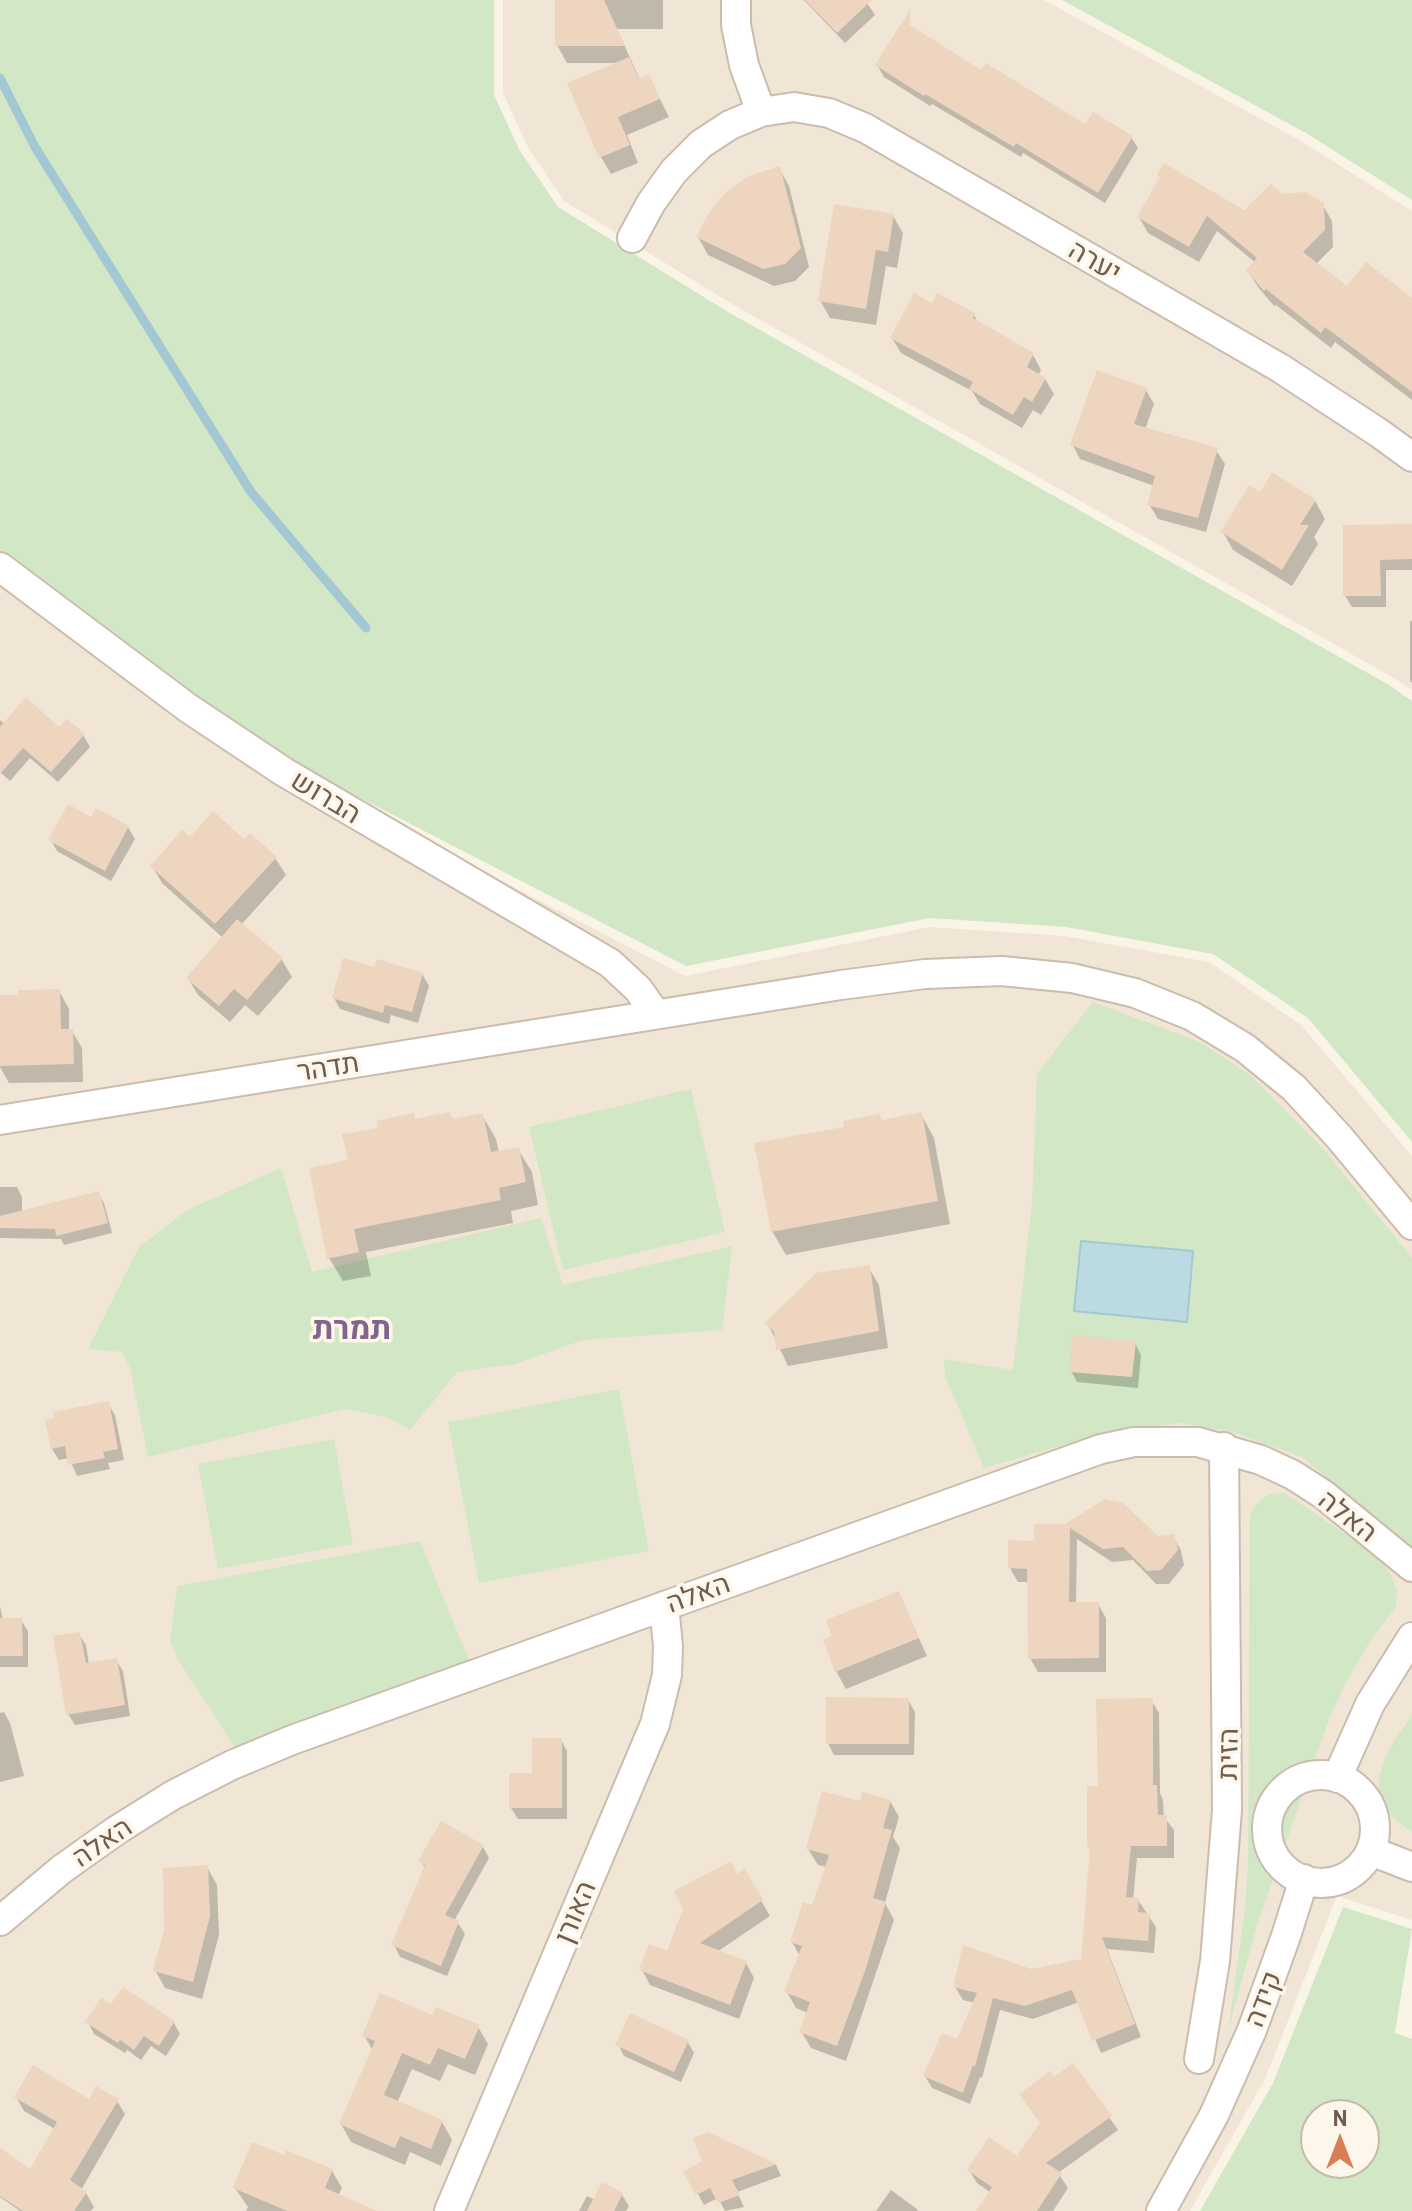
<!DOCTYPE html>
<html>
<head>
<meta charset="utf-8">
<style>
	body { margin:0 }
	#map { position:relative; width:1412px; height:2211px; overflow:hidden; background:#faf4e6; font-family:Barlow,sans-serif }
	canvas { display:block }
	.north { position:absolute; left:1300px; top:2099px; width:80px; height:80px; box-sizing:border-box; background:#fdf7eb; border:2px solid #c5b9ac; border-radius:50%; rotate:0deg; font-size:22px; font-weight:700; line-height:32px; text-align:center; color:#715c4d }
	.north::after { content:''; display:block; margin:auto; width:28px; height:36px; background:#da7c55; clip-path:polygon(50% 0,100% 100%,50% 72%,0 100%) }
</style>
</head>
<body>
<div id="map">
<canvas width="1412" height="2211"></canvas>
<div class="north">N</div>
</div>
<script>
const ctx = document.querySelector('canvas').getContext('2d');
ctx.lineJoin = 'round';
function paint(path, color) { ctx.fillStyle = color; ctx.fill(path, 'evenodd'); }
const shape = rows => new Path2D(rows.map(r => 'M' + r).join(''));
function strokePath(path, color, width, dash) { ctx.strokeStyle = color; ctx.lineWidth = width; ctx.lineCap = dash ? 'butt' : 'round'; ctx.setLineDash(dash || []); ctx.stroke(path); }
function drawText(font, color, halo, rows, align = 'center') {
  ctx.font = font + ' Barlow,Heebo,sans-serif'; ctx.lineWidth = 7; ctx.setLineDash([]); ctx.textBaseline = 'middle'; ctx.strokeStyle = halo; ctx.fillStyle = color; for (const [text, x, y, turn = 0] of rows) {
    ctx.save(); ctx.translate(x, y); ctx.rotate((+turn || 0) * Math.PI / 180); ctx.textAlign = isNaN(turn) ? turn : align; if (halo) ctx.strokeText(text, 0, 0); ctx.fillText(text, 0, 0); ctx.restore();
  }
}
paint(shape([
	[503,0,1044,0,1301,141,1412,211,1412,690,1394,678,732,304,564,201,528,147,503,93],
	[0,562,208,729,685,976,930,927,1065,936,1209,962,1301,1025,1412,1156,1412,1920,1337,1896,1265,2079,1190,2211,0,2211]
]), '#f1e6d5');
paint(shape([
	[0,0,494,0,494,95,520,151,558,207,728,312,1389,685,1412,701,1412,1142,1308,1018,1213,954,1066,927,930,918,686,966,213,722,50,595,0,550],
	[1062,0,1412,0,1412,200,1306,133],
	[1093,1002,1200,1042,1250,1075,1325,1151,1412,1258,1412,1549,1302,1457,1233,1432,1181,1423,1109,1432,984,1468,945,1376,944,1359,1013,1370,1032,1204,1037,1074],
	[691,1089,725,1232,563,1270,529,1127],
	[281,1168,312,1272,541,1218,563,1285,732,1246,722,1330,583,1340,515,1364,457,1372,410,1430,387,1417,345,1409,148,1457,130,1368,122,1352,88,1349,139,1247,187,1210],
	[619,1389,649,1551,479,1583,448,1422],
	[334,1439,353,1544,218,1569,198,1464],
	[1285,1493,1377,1556,1391,1574,1397,1592,1396,1607,1369,1643,1345,1684,1329,1719,1257,1925,1228,2031,1245,1909,1248,1862,1250,1516,1255,1505,1269,1494],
	[420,1541,469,1660,235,1747,179,1661,170,1641,177,1586],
	[1412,1715,1412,1832,1386,1812,1379,1796,1379,1777,1388,1750],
	[1343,1907,1412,1929,1395,2033,1412,2039,1412,2211,1200,2211,1273,2083],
	[1316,2115,1364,2115,1364,2163,1316,2163]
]), '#d1e7c5');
const water = shape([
	[1081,1241,1193,1251,1187,1322,1074,1311,1081,1241]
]);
paint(water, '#bcdae2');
strokePath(water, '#a3c8d3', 2);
paint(shape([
	[557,0,663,0,663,29,617,29,640,80,649,77,669,117,627,135,638,163,611,174,601,157,619,63,567,63,557,45],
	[804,0,865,0,875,15,845,43],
	[877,65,982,73,1086,127,1131,137,1138,148,1105,203,1023,153,1021,157,932,104,930,106,884,77],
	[779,168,789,186,809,267,795,281,774,286,708,255,698,237],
	[1281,196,1322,204,1332,221,1333,247,1316,264,1347,289,1412,307,1412,400,1335,342,1331,348,1276,305,1274,306,1258,287,1248,271,1256,263,1217,231,1199,262,1148,233,1139,217,1245,213],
	[893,216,903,233,897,268,886,266,876,325,830,318,820,300],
	[933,305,974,315,979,324,1033,355,1041,370,1038,375,1045,379,1054,394,1041,415,1033,410,1022,428,980,404,972,391,901,353,892,338],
	[1146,390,1154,404,1145,430,1216,450,1225,464,1206,532,1158,519,1149,504,1154,486,1080,459,1072,444],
	[1261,494,1315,501,1325,519,1314,537,1318,544,1292,586,1233,550,1223,532],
	[1345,527,1412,529,1412,570,1386,570,1386,607,1352,607,1345,596],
	[1410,621,1412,621,1412,683,1410,681],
	[0,720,5,724,60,730,83,735,90,747,58,782,30,758,10,781,0,772],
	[92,819,128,827,135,839,111,881,57,851,51,840],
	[244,842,275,858,286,875,241,925,282,960,292,977,258,1016,245,1005,230,1022,198,995,188,978,223,938,162,883,152,866],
	[376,970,422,974,429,986,418,1023,391,1015,389,1024,340,1009,334,998],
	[59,991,69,1009,69,1031,72,1031,82,1048,83,1082,9,1083,0,1067,0,997],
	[449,1114,453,1121,482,1115,496,1139,499,1153,518,1149,532,1172,538,1205,511,1211,513,1223,366,1252,371,1276,343,1281,329,1258,350,1162,416,1121],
	[921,1114,934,1138,950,1224,786,1255,772,1231,882,1121],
	[0,1187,17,1187,22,1197,22,1212,98,1193,104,1203,112,1233,64,1245,61,1239,0,1238],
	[869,1268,879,1285,888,1348,788,1366,768,1324],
	[1135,1343,1141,1355,1138,1388,1077,1382,1071,1371],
	[108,1404,115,1415,124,1460,108,1463,110,1469,77,1476,69,1458,59,1460,52,1449],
	[1065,1526,1157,1538,1172,1536,1181,1550,1184,1565,1169,1584,1156,1584,1133,1560,1112,1562,1077,1539,1076,1604,1098,1604,1106,1618,1106,1672,1038,1672,1030,1658,1029,1582,1018,1582,1010,1568,1036,1543],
	[898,1593,927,1656,846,1689,836,1671],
	[0,1606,3,1620,21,1620,28,1631,28,1667,0,1667],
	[79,1634,86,1645,89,1665,116,1660,123,1671,130,1716,75,1725,68,1714],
	[908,1700,915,1712,914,1755,834,1755,828,1743],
	[1151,1700,1159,1713,1160,1793,1163,1800,1164,1817,1174,1830,1174,1858,1137,1858,1133,1900,1138,1900,1156,1927,1154,1953,1107,1949,1141,2037,1101,2053,1079,2002,1033,2019,1000,2010,982,2078,980,2077,970,2104,932,2088,925,2076,958,2041,975,2003,963,2000,955,1987,1082,1961,1092,1851,1089,1846,1100,1788],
	[4,1712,10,1723,24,1776,0,1782,0,1713],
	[561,1740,567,1751,567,1819,518,1819,511,1808],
	[890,1801,899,1817,893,1837,900,1848,885,1903,894,1920,846,2061,811,2048,801,2031,808,2013,796,2008,787,1992,800,1956,792,1942,814,1907,827,1867,818,1865,808,1849,861,1803],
	[483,1847,489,1858,454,1921,458,1923,465,1934,447,1976,400,1957,394,1945,426,1870,421,1861],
	[207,1867,217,1885,219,1935,202,1999,165,1988,155,1970,166,1931],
	[744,1871,770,1916,717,1952,746,1963,754,1978,739,2019,650,1985,642,1970,668,1953],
	[112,2007,174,2023,180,2034,166,2056,151,2046,141,2060,127,2050,125,2053,94,2034,88,2022],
	[433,2017,478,2027,488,2044,475,2075,448,2064,440,2081,412,2069,397,2103,442,2122,452,2140,441,2166,410,2152,405,2165,351,2142,341,2124,373,2051,364,2035],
	[687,2041,694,2053,681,2082,624,2056,618,2044],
	[1073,2066,1118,2130,1058,2173,1068,2188,1053,2211,978,2211,991,2193,977,2183,969,2170,1017,2159,1041,2125],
	[16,2097,117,2101,125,2114,81,2190,86,2193,94,2207,91,2211,20,2211,0,2197,0,2150,31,2172,55,2129,24,2111],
	[708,2134,776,2165,781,2176,737,2192,744,2207,725,2211,718,2198,704,2205,686,2172,705,2162],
	[285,2157,332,2171,342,2188,338,2196,349,2211,246,2211,248,2207,235,2188],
	[891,2190,917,2209,918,2211,876,2211],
	[622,2195,629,2206,626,2211,579,2211,587,2196,595,2200]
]), '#0003');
strokePath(shape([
	[0,78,35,147,251,492,366,628]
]), '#a3c8d3', 9);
paint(shape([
	[555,0,604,0,625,46,555,46],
	[805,0,872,0,837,33],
	[910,10,910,25,981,70,986,63,1085,124,1093,112,1133,136,1098,193,1016,143,1014,147,925,94,924,96,875,65],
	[629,57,639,79,649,74,660,99,618,117,630,145,599,158,567,83],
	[1164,163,1244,210,1271,184,1282,194,1305,192,1324,203,1325,230,1303,252,1347,286,1366,262,1412,298,1412,392,1325,327,1321,333,1266,289,1264,291,1246,270,1257,258,1207,216,1189,247,1137,217,1160,177,1157,174],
	[780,166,801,248,785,264,763,269,696,237,710,211,727,191,749,176],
	[834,204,894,214,888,252,876,250,866,309,818,301],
	[914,293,932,303,937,293,975,313,973,318,1034,353,1027,367,1046,378,1032,402,1024,397,1013,415,969,389,973,382,890,338],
	[1097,370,1147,388,1134,424,1218,448,1198,518,1147,505,1155,476,1070,445],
	[1272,472,1316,500,1300,525,1309,525,1282,570,1221,532,1249,485,1260,492],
	[1412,524,1412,559,1380,560,1381,596,1343,596,1343,525],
	[26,697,59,727,67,719,85,734,51,772,23,748,0,774,0,727],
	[68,804,91,817,96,808,129,826,105,871,48,840],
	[213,811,244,839,250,833,277,857,215,924,150,866,182,830,190,837],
	[237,919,283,958,247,1000,234,989,219,1006,186,978],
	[343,958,374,967,377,959,423,973,412,1012,385,1005,383,1013,332,998],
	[60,989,61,1029,73,1029,74,1064,0,1066,0,995,18,995,18,990],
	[450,1112,451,1119,483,1113,491,1152,519,1147,526,1182,499,1188,501,1200,354,1229,359,1252,327,1259,309,1168,348,1160,342,1134,378,1128,376,1121,414,1113,415,1119],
	[922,1112,938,1201,771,1232,754,1143,844,1127,843,1121,880,1114,882,1120],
	[99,1191,108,1223,56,1236,55,1229,0,1228,0,1216],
	[870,1265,879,1331,776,1350,774,1332,765,1323,816,1273],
	[1072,1335,1136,1341,1132,1377,1069,1372],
	[109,1401,118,1449,103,1452,105,1458,68,1465,65,1446,51,1449,45,1420,54,1418,53,1412],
	[1105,1499,1123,1503,1158,1536,1174,1534,1178,1550,1161,1570,1147,1571,1123,1547,1103,1549,1070,1528,1069,1602,1099,1602,1099,1658,1028,1659,1027,1569,1008,1568,1008,1540,1034,1541,1034,1524,1065,1524],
	[899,1591,919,1638,835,1672,823,1640,832,1636,826,1620],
	[0,1618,22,1618,23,1656,0,1656],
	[80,1632,86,1663,117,1658,125,1705,66,1715,53,1636],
	[826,1697,909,1698,909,1744,826,1744],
	[1153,1698,1153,1785,1157,1785,1158,1815,1167,1815,1167,1846,1131,1846,1126,1897,1139,1898,1138,1912,1150,1913,1148,1941,1102,1937,1135,2024,1092,2041,1072,1990,1025,2006,993,1998,975,2067,973,2065,963,2093,923,2076,942,2033,957,2039,977,1993,953,1987,963,1945,1031,1969,1081,1959,1090,1847,1087,1847,1087,1786,1098,1786,1096,1699],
	[532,1738,562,1738,562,1808,509,1808,509,1773,532,1773],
	[822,1791,860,1801,862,1792,891,1800,883,1828,892,1830,873,1898,886,1902,865,1971,837,2046,799,2032,810,2002,784,1992,802,1946,790,1942,803,1902,812,1905,829,1855,806,1849],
	[441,1821,484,1845,445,1915,459,1921,441,1966,391,1945,425,1865,418,1861],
	[731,1861,737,1874,744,1868,763,1900,700,1943,747,1961,730,2005,639,1970,649,1944,667,1951,683,1909,674,1891],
	[208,1865,210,1916,193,1982,153,1971,164,1930,163,1868],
	[123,1987,175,2021,159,2046,144,2036,134,2050,120,2040,118,2043,85,2022,101,1998,111,2004],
	[380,1993,432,2015,436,2007,480,2025,465,2059,438,2048,430,2065,402,2053,384,2095,443,2120,431,2149,400,2136,395,2148,339,2124,375,2041,362,2036],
	[630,2013,689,2040,674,2072,615,2045],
	[1073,2063,1112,2116,1046,2163,1062,2173,1037,2211,976,2211,992,2187,967,2170,989,2137,1017,2156,1040,2123,1019,2094,1050,2071,1054,2077],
	[33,2065,89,2099,96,2086,119,2099,70,2180,87,2192,74,2211,23,2211,0,2196,0,2148,30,2169,57,2122,14,2097],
	[708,2132,777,2164,732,2180,740,2195,718,2203,710,2188,696,2195,683,2172,702,2161,693,2138],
	[252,2142,284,2155,286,2150,333,2169,325,2188,377,2211,287,2211,233,2188],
	[602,2182,623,2193,614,2211,587,2211]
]), '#edd5c0');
const street = shape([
	[736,0,736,25,744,65,761,112],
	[632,238,651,203,674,171,701,144,730,125,761,112,794,107,829,113,865,128,1280,368,1379,433,1412,457],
	[0,567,188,708,284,772,610,963,638,989,656,1014],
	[0,1120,841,985,925,974,1002,971,1072,978,1135,993,1192,1016,1245,1048,1294,1088,1339,1137,1412,1225],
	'1267 1829a54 54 0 1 1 108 0a54 54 0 1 1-108 0Z',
	[1337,1778,1370,1704,1412,1637],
	[1371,1851,1412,1867],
	[0,1921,62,1869,117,1830,173,1795,232,1765,292,1740,1101,1449,1134,1442,1198,1442,1261,1460,1293,1475,1324,1495,1412,1567],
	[1199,2059,1215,1961,1227,1810,1224,1447],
	[449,2211,655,1724,667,1675,668,1646,664,1606],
	[1161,2211,1214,2115,1252,2030,1286,1936,1304,1879]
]);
strokePath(street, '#cbbcad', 32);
strokePath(street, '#fff', 28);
drawText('28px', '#715c4d', '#fdf7eb', [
	["יערה",1095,261,30],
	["הברוש",326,797,31],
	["תדהר",328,1067,-9],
	["האלה",1348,1516,38],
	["האלה",698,1593,-20],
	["הזית",1228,1754,-89],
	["האלה",102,1842,-34],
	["האורן",575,1912,-67],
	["קידה",1263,1999,-69]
]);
drawText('bold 32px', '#82658d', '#fdf7eb', [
	["תמרת",352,1328]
]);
</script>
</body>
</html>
